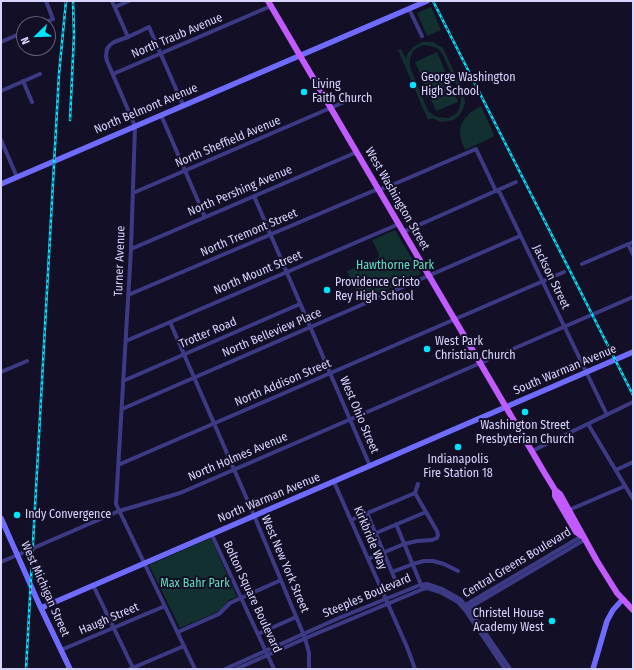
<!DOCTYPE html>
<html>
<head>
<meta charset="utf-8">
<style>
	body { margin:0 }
	#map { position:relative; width:634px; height:670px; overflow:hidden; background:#130f26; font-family:"Fira Sans Condensed",sans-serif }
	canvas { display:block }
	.frame { position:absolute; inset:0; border:2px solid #d9d4ff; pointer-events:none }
	.north { position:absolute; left:16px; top:16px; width:40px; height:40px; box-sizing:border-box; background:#130f26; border:1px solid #625e7d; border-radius:50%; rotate:247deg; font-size:11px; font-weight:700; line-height:16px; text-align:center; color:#d9d4ff }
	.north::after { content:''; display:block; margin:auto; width:14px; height:18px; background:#00e5ff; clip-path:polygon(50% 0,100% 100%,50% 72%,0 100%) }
</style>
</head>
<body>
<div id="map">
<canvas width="634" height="670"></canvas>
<div class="frame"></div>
<div class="north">N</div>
</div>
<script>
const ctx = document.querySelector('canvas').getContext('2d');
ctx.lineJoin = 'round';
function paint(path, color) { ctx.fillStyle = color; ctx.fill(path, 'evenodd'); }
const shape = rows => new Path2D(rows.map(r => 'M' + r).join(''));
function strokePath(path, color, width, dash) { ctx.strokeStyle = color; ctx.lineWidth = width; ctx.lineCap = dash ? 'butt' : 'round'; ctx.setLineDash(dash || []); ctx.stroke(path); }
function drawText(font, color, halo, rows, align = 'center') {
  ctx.font = font + ' "Fira Sans Condensed",sans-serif'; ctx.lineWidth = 4; ctx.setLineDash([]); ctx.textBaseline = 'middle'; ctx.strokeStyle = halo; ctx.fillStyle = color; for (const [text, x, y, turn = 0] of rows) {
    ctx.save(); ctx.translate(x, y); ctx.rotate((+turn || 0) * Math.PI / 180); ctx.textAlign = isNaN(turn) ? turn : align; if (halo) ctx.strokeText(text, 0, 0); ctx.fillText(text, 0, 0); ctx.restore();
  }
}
paint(shape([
	[431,7,441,30,427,36,417,13],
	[422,42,433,42,443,48,463,91,465,102,463,109,459,116,453,120,441,122,432,118,428,120,398,50,401,49,406,59,408,53,413,47],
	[426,45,437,48,442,53,461,95,461,101,459,109,456,114,448,118,437,117,428,111,410,67,410,59,413,51,420,46],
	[437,52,458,102,436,111,415,62],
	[481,106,494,135,493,137,465,150,461,140,460,131,461,125,465,118,471,112],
	[395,230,421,274,361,301,347,271,378,258,379,254,372,240],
	[211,538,237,597,229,600,220,611,180,628,149,565]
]), '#12302f');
strokePath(shape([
	[112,1,128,37,149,27,183,105],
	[115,7,129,1],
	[409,9,422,36],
	[42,24,53,19,46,1],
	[128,37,114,42,110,45,107,49,106,56,107,61,135,126,131,249,116,504,195,669],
	[1,42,24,32],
	[113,74,271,6],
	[23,81,32,102],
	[1,91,40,74],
	[161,115,205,217],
	[1,140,17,177],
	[133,193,356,97],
	[254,196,370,466],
	[403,232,516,182],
	[628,244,633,254],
	[131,249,357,152],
	[582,264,633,242],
	[128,295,373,191,385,188,476,149,495,189,500,193,607,415],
	[170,322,253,513,305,638,309,653,309,669],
	[126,341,399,224],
	[1,372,27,361],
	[123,381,300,304],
	[122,409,520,236],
	[588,424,633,499],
	[532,451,633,402],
	[118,465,564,272],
	[616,470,633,462],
	[334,482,407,647,415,669],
	[569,510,625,486],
	[367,513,397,584],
	[351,520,415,493,418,484],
	[396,524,422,587],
	[376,533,426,512],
	[212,535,274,669],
	[368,559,404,544,417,541,432,540,437,538,438,535,437,531,415,493],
	[1,562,119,511,180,493,633,297],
	[392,572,413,564,424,561,433,561,444,564,458,571],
	[93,585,133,668],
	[464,606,582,536],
	[467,609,584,540],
	[178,632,219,614,230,603,281,580],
	[258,634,296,617],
	[61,650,165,606],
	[130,669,184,646],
	[225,669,339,618,420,585,427,584,442,589,460,599,468,608,510,669],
	[236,669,313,635,423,589,427,588,440,592,458,602,465,610,505,669]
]), '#3d3a85', 4);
strokePath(shape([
	[1,184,427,1],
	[1,518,39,604,70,669],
	[41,608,633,352],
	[593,669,607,621,613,610,623,599]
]), '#6f6bff', 5.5);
strokePath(shape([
	[268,1,544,472,555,490,560,494,597,561,617,593,633,610],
	[555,490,555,496,576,532,582,536]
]), '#c25bff', 6);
const rail = shape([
	[433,1,633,395],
	[70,120,74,35,73,1],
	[26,669,59,74,66,1]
]);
strokePath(rail, '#00e5ff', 2.5);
strokePath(rail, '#130f26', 1, [3]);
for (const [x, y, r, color] of [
	[413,85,4,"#00e5ff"],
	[304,92,4,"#00e5ff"],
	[327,290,4,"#00e5ff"],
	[427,349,4,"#00e5ff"],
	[525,412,4,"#00e5ff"],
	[458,447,4,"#00e5ff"],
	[17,515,4,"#00e5ff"],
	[552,621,4,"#00e5ff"]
]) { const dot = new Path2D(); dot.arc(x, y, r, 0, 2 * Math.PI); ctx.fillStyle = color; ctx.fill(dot); strokePath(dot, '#130f26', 1.5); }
drawText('12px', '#d9d4ff', '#130f26', [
	["North Traub Avenue",177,36,-23],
	["North Belmont Avenue",146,109,-23],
	["North Sheffield Avenue",228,142,-23],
	["North Pershing Avenue",240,191,-23],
	["West Washington Street",397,199,60],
	["North Tremont Street",249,233,-23],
	["Turner Avenue",120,261,-88],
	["North Mount Street",258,273,-23],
	["Jackson Street",551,277,64],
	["Trotter Road",208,333,-23],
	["North Belleview Place",272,333,-23],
	["South Warman Avenue",565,370,-23],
	["North Addison Street",283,383,-23],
	["West Ohio Street",359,415,67],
	["North Holmes Avenue",238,457,-23],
	["North Warman Avenue",269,498,-23],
	["Kirkbride Way",370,538,67],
	["Central Greens Boulevard",517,563,-31],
	["West New York Street",285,564,67],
	["West Michigan Street",45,589,66],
	["Steeples Boulevard",367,596,-23],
	["Bolton Square Boulevard",252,597,65],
	["Haugh Street",109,619,-23]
]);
drawText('12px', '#d9d4ff', '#130f26', [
	["George Washington",421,78],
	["High School",421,92],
	["Living",312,85],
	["Faith Church",312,99],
	["Providence Cristo",335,283],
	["Rey High School",335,297],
	["West Park",435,342],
	["Christian Church",435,356],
	["Washington Street",525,426,"center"],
	["Presbyterian Church",525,440,"center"],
	["Indianapolis",458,460,"center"],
	["Fire Station 18",458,474,"center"],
	["Indy Convergence",25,515],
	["Christel House",544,614,"right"],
	["Academy West",544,628,"right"]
], 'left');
drawText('12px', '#5fe0c0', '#130f26', [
	["Hawthorne Park",395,266],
	["Max Bahr Park",195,584]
]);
</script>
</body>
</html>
